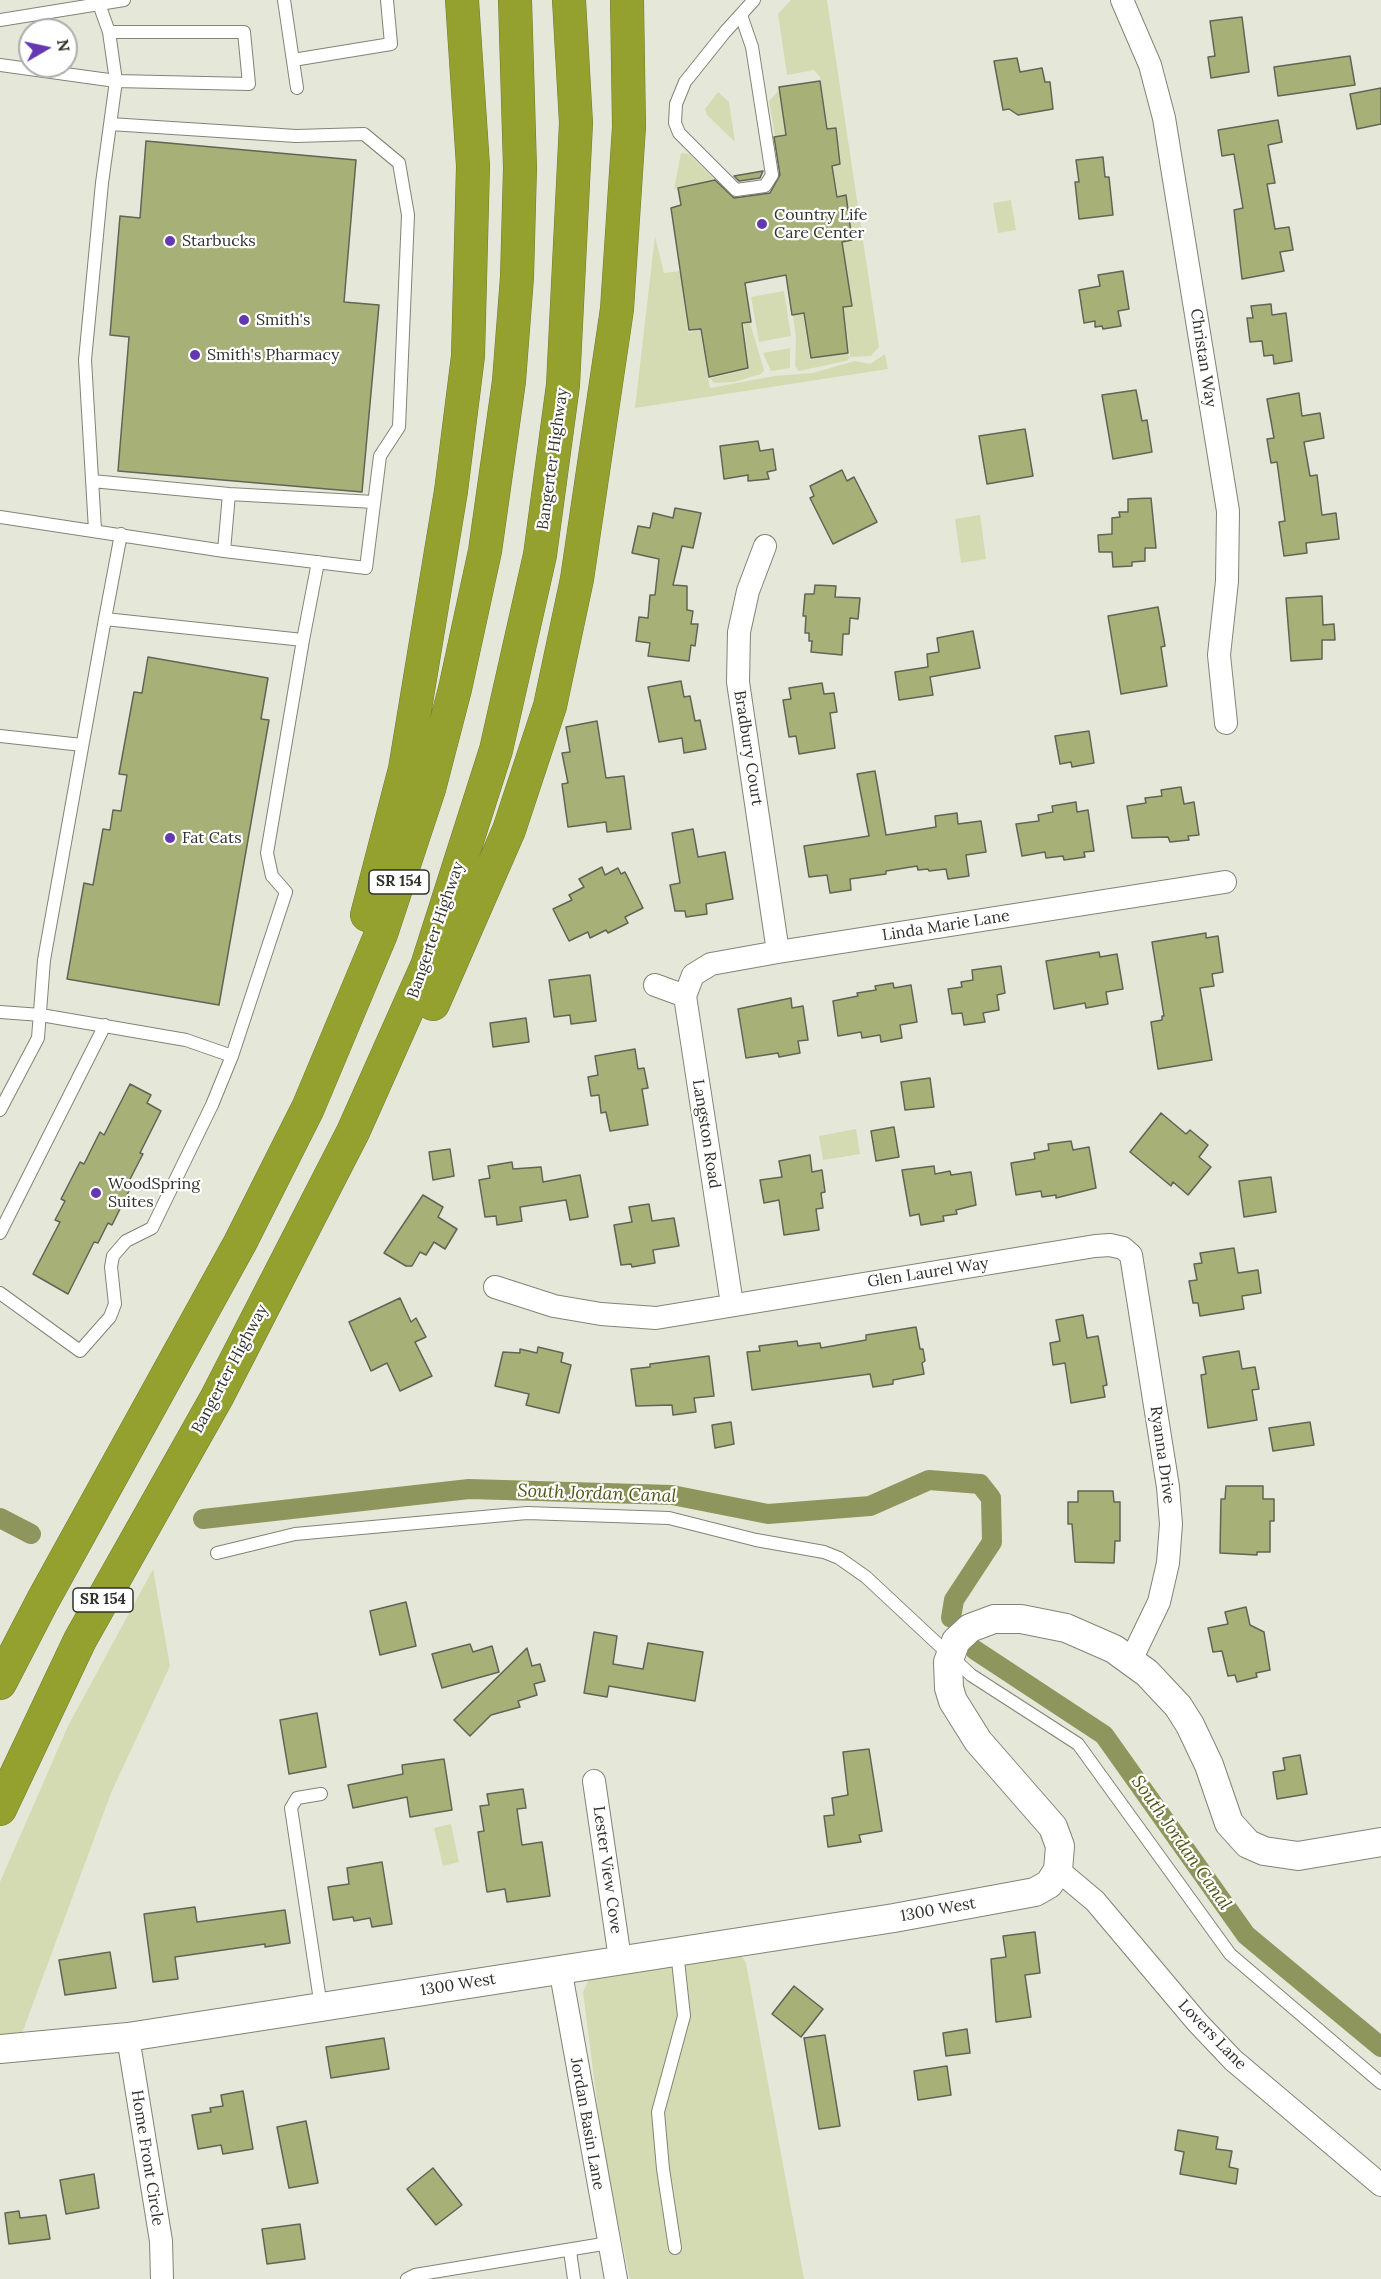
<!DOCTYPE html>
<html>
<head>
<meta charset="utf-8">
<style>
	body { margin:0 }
	#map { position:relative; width:1381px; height:2279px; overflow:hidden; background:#e5e8d8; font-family:Lora,serif }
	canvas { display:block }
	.north { position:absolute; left:18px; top:18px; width:60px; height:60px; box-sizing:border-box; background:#fff; border:2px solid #adadab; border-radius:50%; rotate:81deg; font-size:16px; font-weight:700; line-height:24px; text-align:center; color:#31322c }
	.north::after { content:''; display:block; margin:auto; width:21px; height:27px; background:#6438b0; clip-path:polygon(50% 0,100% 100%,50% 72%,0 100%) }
</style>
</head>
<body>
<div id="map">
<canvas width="1381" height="2279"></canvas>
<div class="north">N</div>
</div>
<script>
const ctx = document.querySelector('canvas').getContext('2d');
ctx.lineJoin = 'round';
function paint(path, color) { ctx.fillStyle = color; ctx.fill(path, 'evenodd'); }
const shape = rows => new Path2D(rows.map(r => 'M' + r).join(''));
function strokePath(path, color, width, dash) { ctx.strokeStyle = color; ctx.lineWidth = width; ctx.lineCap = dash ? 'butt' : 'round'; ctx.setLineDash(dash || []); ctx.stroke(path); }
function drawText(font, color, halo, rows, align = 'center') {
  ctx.font = font + ' Lora,serif'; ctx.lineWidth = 4.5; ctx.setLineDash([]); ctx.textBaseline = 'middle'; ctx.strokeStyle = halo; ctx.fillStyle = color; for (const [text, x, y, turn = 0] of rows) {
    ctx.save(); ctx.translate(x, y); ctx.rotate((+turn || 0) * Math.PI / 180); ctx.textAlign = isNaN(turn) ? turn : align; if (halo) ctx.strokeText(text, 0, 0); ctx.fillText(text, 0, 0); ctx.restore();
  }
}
paint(shape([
	[791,0,827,0,879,347,871,356,850,357,844,308,852,306,846,267,833,244,853,240,846,195,838,196,833,167,841,164,837,127,828,129,820,77,814,70,787,75,778,14],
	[779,90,786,134,775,136,769,101],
	[718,92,729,102,735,142,707,115,705,109],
	[681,153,689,154,714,179,674,189],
	[1011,200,1016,230,998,233,993,203],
	[655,236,664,273,689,270,693,291,683,294,688,332,700,330,710,388,774,376,812,373,855,361,870,364,885,354,888,369,635,408],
	[784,291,791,336,759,342,751,297],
	[803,313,810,360,847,353,850,358,846,361,799,371,795,366,796,339,793,315],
	[750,323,764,370,761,374,734,382,713,383,711,378,749,369,744,324],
	[790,348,790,368,771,371,763,353],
	[980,515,986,559,961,563,955,519],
	[856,1129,860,1154,823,1160,819,1136],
	[153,1569,170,1666,111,1793,21,2036,0,2037,0,1882,68,1726],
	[451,1824,459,1862,443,1866,434,1828],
	[740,1953,746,1963,804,2279,630,2279,604,2156,583,1992,590,1977]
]), '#d4dbb2');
strokePath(shape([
	[0,1518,31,1534],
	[203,1519,469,1489,672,1495,768,1514,870,1506,929,1480,980,1484,991,1498,992,1542,954,1600,951,1618],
	[975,1650,1104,1735,1246,1935,1381,2047]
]), '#8e965d', 20);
const building = shape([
	[1242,17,1249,72,1211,78,1208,57,1215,56,1210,21,1242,17],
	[1350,56,1355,85,1278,96,1274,67,1350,56],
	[1017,58,1020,72,1042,68,1045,82,1050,82,1053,109,1018,115,1009,109,1003,110,994,61,1017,58],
	[820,81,827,129,836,128,840,164,832,166,837,197,846,195,852,240,842,242,852,306,843,307,848,353,811,358,804,313,792,315,786,275,745,283,751,322,742,323,748,368,709,377,701,329,689,330,671,208,681,205,678,188,715,180,734,198,770,193,780,175,774,137,786,135,779,87,820,81],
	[1381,88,1381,124,1357,129,1350,94,1381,88],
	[1278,120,1282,142,1268,145,1275,183,1267,184,1275,229,1289,227,1293,250,1280,252,1284,271,1242,279,1234,210,1243,208,1234,154,1222,156,1218,130,1278,120],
	[146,141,356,160,344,302,379,305,362,492,118,471,129,337,110,335,120,216,140,218,146,141],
	[1103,157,1105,177,1109,177,1113,215,1079,219,1075,182,1079,182,1076,160,1103,157],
	[763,171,760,178,739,181,734,176,763,171],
	[1123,271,1129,309,1118,311,1121,326,1103,329,1102,326,1095,327,1095,321,1084,323,1079,290,1100,286,1098,275,1123,271],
	[1271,304,1272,315,1286,313,1292,361,1274,364,1273,355,1264,356,1262,341,1250,342,1247,318,1253,318,1251,306,1271,304],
	[1136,390,1142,421,1147,420,1152,452,1113,459,1102,395,1136,390],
	[1299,393,1302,416,1320,413,1324,438,1304,442,1310,476,1317,475,1322,515,1336,513,1339,539,1306,543,1307,553,1284,556,1279,522,1285,521,1277,462,1271,463,1267,439,1274,438,1267,399,1299,393],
	[1025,429,1033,476,987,484,979,436,1025,429],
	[758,441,760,451,773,449,776,470,767,472,769,479,748,481,748,475,724,479,720,446,758,441],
	[842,470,847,481,854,477,877,522,833,544,810,498,814,496,810,486,842,470],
	[1151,498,1156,548,1145,548,1145,561,1132,562,1132,566,1113,567,1112,552,1099,552,1098,535,1112,534,1112,518,1120,517,1119,512,1128,512,1128,499,1151,498],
	[675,508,701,513,693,548,682,546,673,585,687,586,687,610,693,611,691,624,698,624,695,646,691,645,689,661,648,656,650,643,636,641,639,617,648,618,650,595,655,595,659,559,632,553,638,526,650,528,653,513,673,518,675,508],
	[815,585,836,586,835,597,860,598,858,619,850,618,849,634,843,634,842,655,811,652,812,641,809,641,809,633,805,633,806,616,803,616,805,594,814,594,815,585],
	[1322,596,1323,625,1334,624,1335,640,1322,640,1322,659,1291,661,1286,598,1322,596],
	[1158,607,1165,646,1161,647,1167,686,1121,694,1108,616,1158,607],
	[973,631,980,668,930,677,933,695,899,700,895,672,928,667,927,654,939,652,937,638,973,631],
	[148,657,268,678,261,719,269,720,219,1005,67,979,84,883,93,885,103,829,110,830,113,810,121,811,127,775,119,774,134,692,142,693,148,657],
	[681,681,684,697,690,696,695,721,700,720,706,749,684,753,682,738,659,742,648,687,681,681],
	[822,683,824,694,834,693,837,712,830,713,835,748,799,754,796,736,789,737,783,700,791,699,789,688,822,683],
	[597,721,606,778,624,776,631,829,607,832,606,822,568,827,562,784,568,783,562,753,570,752,566,727,597,721],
	[1089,731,1094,763,1072,767,1071,762,1060,764,1055,736,1089,731],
	[875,771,886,835,936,827,935,816,957,813,958,824,981,821,986,852,966,855,969,876,948,879,946,869,929,871,928,869,918,870,917,866,886,871,886,874,850,879,851,890,830,893,827,875,809,877,804,846,869,836,857,774,875,771],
	[1181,787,1184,804,1194,802,1199,835,1188,836,1189,840,1170,842,1168,837,1132,838,1127,806,1146,803,1145,798,1162,796,1161,790,1181,787],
	[1076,802,1077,812,1088,810,1094,851,1084,852,1085,857,1064,860,1063,856,1046,858,1045,852,1022,856,1016,824,1039,821,1038,815,1053,812,1052,806,1076,802],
	[693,829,698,857,725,852,733,899,706,904,707,914,686,917,685,911,675,911,670,885,680,883,672,833,693,829],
	[602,867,605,875,618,868,621,874,625,872,643,908,625,917,628,923,608,933,606,930,590,938,588,932,569,941,553,909,572,900,569,895,584,887,579,879,602,867],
	[1206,933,1206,938,1218,936,1223,972,1212,974,1214,986,1200,988,1212,1060,1158,1069,1151,1022,1162,1020,1162,1016,1164,1016,1152,942,1206,933],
	[1099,952,1100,957,1117,954,1123,989,1106,992,1108,1004,1086,1008,1085,1003,1054,1009,1046,961,1099,952],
	[1001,966,1005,993,997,995,999,1010,983,1013,985,1022,964,1025,962,1013,952,1014,948,989,962,987,961,982,973,980,972,970,1001,966],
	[590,975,596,1021,571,1024,570,1015,554,1017,549,980,590,975],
	[893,983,894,988,911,985,917,1022,900,1025,902,1038,881,1042,880,1035,862,1038,861,1032,838,1036,833,1001,858,996,857,993,876,990,875,986,893,983],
	[791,998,792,1008,803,1006,808,1040,798,1041,800,1053,779,1057,778,1053,746,1058,738,1009,791,998],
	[526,1018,529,1042,493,1047,490,1023,526,1018],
	[635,1049,638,1069,644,1068,648,1088,642,1089,648,1125,610,1131,606,1112,601,1113,599,1095,591,1096,588,1077,598,1075,595,1056,635,1049],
	[930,1078,934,1107,905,1110,901,1082,930,1078],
	[130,1084,151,1095,147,1103,161,1111,140,1153,143,1154,127,1185,131,1187,112,1225,108,1223,98,1243,94,1242,68,1294,33,1274,60,1222,55,1220,65,1201,61,1199,80,1162,84,1164,100,1132,104,1135,130,1084],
	[1161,1113,1186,1134,1190,1130,1208,1145,1199,1157,1211,1167,1188,1195,1173,1182,1171,1186,1130,1152,1161,1113],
	[894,1127,899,1157,876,1161,871,1131,894,1127],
	[1071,1141,1073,1150,1089,1147,1096,1188,1056,1198,1056,1195,1042,1197,1041,1191,1016,1195,1011,1163,1035,1159,1034,1153,1049,1150,1048,1144,1071,1141],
	[450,1149,454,1176,433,1180,429,1152,450,1149],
	[810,1155,812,1172,822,1170,825,1192,821,1193,823,1208,816,1209,819,1230,784,1235,779,1200,764,1203,760,1180,782,1177,779,1161,810,1155],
	[512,1162,513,1169,541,1167,543,1182,580,1175,588,1217,570,1220,566,1200,520,1207,522,1221,497,1225,496,1216,485,1217,479,1180,490,1178,488,1166,512,1162],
	[934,1166,935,1174,950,1171,951,1175,971,1172,976,1205,956,1210,957,1214,943,1216,944,1221,921,1225,919,1214,910,1216,902,1170,934,1166],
	[1271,1177,1276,1212,1244,1217,1239,1181,1271,1177],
	[423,1195,443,1207,438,1217,457,1229,445,1249,434,1242,426,1255,420,1252,412,1266,406,1266,384,1253,423,1195],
	[649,1204,652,1221,674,1218,679,1246,653,1250,655,1263,632,1267,631,1264,621,1265,614,1225,632,1222,629,1207,649,1204],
	[1234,1248,1238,1273,1258,1270,1261,1293,1242,1296,1244,1309,1200,1316,1198,1303,1193,1303,1189,1281,1197,1280,1194,1264,1202,1263,1200,1253,1234,1248],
	[400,1298,411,1322,416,1318,426,1337,415,1342,432,1376,400,1391,387,1363,371,1371,349,1322,400,1298],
	[1083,1315,1087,1338,1098,1336,1107,1385,1103,1386,1105,1397,1071,1403,1065,1363,1053,1365,1050,1343,1060,1341,1056,1320,1083,1315],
	[916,1327,920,1349,923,1349,925,1361,922,1363,924,1374,893,1380,893,1384,873,1387,870,1374,752,1390,747,1352,760,1351,759,1346,797,1341,798,1346,820,1343,821,1348,866,1340,866,1335,916,1327],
	[538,1347,563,1353,561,1362,571,1365,559,1413,526,1405,529,1394,495,1386,503,1352,520,1353,520,1349,537,1353,538,1347],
	[1239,1351,1242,1369,1255,1367,1259,1389,1252,1390,1257,1420,1208,1428,1201,1375,1206,1374,1203,1357,1239,1351],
	[709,1356,714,1396,694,1398,696,1412,673,1415,672,1405,636,1406,631,1369,650,1367,650,1364,709,1356],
	[731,1422,734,1444,715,1448,712,1425,731,1422],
	[1310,1422,1314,1445,1273,1451,1269,1428,1310,1422],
	[1226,1486,1263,1486,1263,1499,1274,1499,1274,1521,1270,1521,1270,1552,1257,1552,1257,1555,1220,1553,1221,1499,1225,1499,1226,1486],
	[1078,1491,1113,1491,1114,1502,1120,1502,1120,1541,1115,1541,1114,1563,1075,1562,1072,1524,1068,1524,1068,1502,1078,1502,1078,1491],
	[406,1602,416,1646,380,1655,370,1611,406,1602],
	[1246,1607,1250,1625,1264,1632,1270,1670,1256,1673,1257,1677,1237,1682,1235,1675,1228,1676,1222,1651,1213,1652,1208,1628,1228,1624,1225,1612,1246,1607],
	[594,1632,617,1636,613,1664,643,1669,648,1643,703,1652,695,1701,609,1686,607,1697,584,1693,594,1632],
	[470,1644,473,1652,492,1646,499,1672,442,1688,432,1654,470,1644],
	[527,1648,532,1666,540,1664,545,1681,534,1684,537,1695,518,1701,520,1707,491,1715,470,1736,454,1720,527,1648],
	[317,1713,326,1767,289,1774,280,1720,317,1713],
	[869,1749,882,1831,859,1835,861,1842,828,1847,824,1816,834,1815,832,1798,848,1795,843,1752,869,1749],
	[1300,1755,1307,1794,1277,1799,1273,1772,1285,1770,1283,1758,1300,1755],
	[444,1759,452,1810,410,1817,407,1797,353,1808,348,1785,403,1774,402,1765,444,1759],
	[523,1789,526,1808,517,1809,522,1845,542,1842,550,1896,507,1902,505,1889,487,1892,478,1832,484,1831,480,1806,489,1805,487,1794,523,1789],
	[382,1862,392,1924,372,1927,370,1918,354,1921,353,1917,333,1920,328,1887,349,1884,347,1868,382,1862],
	[195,1907,197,1922,285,1910,290,1943,265,1947,265,1944,175,1957,178,1979,153,1982,144,1914,195,1907],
	[1035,1932,1040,1973,1025,1975,1031,2017,996,2022,991,1959,1006,1957,1003,1936,1035,1932],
	[110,1952,116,1988,65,1995,59,1960,110,1952],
	[794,1986,823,2009,801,2037,772,2014,794,1986],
	[967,2029,970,2053,946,2056,943,2033,967,2029],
	[825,2035,840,2126,819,2129,804,2038,825,2035],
	[384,2038,389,2069,331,2078,326,2047,384,2038],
	[947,2066,951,2095,918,2100,914,2071,947,2066],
	[243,2091,253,2149,223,2154,221,2145,198,2149,192,2115,211,2112,210,2108,223,2106,221,2095,243,2091],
	[306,2121,318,2183,289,2188,277,2127,306,2121],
	[1178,2130,1218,2137,1216,2149,1232,2151,1229,2167,1238,2169,1236,2184,1180,2174,1184,2152,1175,2150,1178,2130],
	[433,2168,462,2205,436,2225,407,2189,433,2168],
	[94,2174,99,2208,66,2214,60,2180,94,2174],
	[19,2211,20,2218,46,2215,50,2239,9,2244,5,2213,19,2211],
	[300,2224,305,2259,267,2264,262,2229,300,2224]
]);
paint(building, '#a7b076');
strokePath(building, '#616456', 1.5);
const service = shape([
	[284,0,297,88],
	[99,4,109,32,244,32,249,84,116,81,109,32],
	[741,15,752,47,772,175,765,186,736,190,679,133,675,123,676,104,685,82,725,32,754,0],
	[0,20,124,0],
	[293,60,391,44,387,0],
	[0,65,116,81,102,183,85,360,95,530],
	[92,481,229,494,374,502],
	[0,517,224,551,366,568,380,456,399,427,408,215,399,163,364,134,296,136,110,124],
	[224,551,229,494],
	[303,640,318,562],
	[0,736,82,745],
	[0,1012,41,1015,186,1040,232,1056,286,892,272,876,267,853,303,640,105,619,121,534],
	[0,1110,38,1038,44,960,105,619],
	[0,1233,105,1025],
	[0,1293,80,1351,110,1317,115,1304,111,1267,113,1256,126,1241,152,1228,212,1105,232,1056],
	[217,1553,295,1534,527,1513,669,1518,756,1540,824,1552,839,1558,866,1577,971,1675,1078,1744,1230,1954,1381,2083],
	[321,1794,297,1798,291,1808,321,2007],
	[675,2248,663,2169,658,2112,684,2016,677,1951],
	[570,2251,574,2279],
	[407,2279,415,2275,609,2243]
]);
const minor = shape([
	[1122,0,1150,65,1164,118,1228,511,1227,581,1219,655,1226,723],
	[765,546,748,591,739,632,738,682,778,952],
	[655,985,685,996],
	[495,1287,554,1306,601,1314,656,1318,1095,1246,1110,1245,1123,1248,1131,1255,1168,1487,1171,1524,1168,1563,1159,1602,1131,1660],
	[732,1304,685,996,693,975,711,964,778,952,1225,882],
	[594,1781,620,1959],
	[1058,1870,1095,1901,1197,2022,1233,2060,1381,2185],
	[560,1968,616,2279],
	[128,2037,161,2241,162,2279]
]);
const tertiary = shape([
	[0,2049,128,2037,894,1918,1035,1892,1049,1884,1058,1870,1060,1846,1053,1827,978,1741,953,1701,949,1688,948,1662,956,1641,970,1628,994,1619,1021,1619,1066,1628,1114,1649,1147,1673,1178,1706,1190,1725,1209,1765,1229,1823,1248,1844,1264,1851,1298,1856,1381,1842]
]);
const motorway = shape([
	[367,915,405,769,451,491,468,356,473,166,462,0],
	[433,1004,509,830,550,706,577,579,617,309,629,127,627,0],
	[0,1683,43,1600,240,1243,308,1108,381,934,429,789,455,689,485,551,509,381,517,277,520,168,515,0],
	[0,1809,80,1640,217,1397,353,1132,427,966,496,750,540,555,563,385,576,123,569,0]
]);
strokePath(service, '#818475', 14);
strokePath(minor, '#818475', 24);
strokePath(tertiary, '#818475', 30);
strokePath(motorway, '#717a2e', 34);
strokePath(service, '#fff', 12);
strokePath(minor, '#fff', 22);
strokePath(tertiary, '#fff', 28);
strokePath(motorway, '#94a12f', 33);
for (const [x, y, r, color] of [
	[762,224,6,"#6438b0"],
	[170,241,6,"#6438b0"],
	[244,320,6,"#6438b0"],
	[195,355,6,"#6438b0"],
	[170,838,6,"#6438b0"],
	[96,1193,6,"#6438b0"]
]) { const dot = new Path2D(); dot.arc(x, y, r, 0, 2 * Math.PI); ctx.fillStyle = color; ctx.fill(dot); strokePath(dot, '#fff', 2); }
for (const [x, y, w] of [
	[399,882,60],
	[103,1600,60]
]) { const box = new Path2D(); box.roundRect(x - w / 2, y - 12, w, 24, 4.5); ctx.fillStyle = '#fff'; ctx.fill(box); strokePath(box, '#31322c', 1.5); }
drawText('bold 15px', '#31322c', null, [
	["SR 154",399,882],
	["SR 154",103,1600]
]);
drawText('16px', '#31322c', '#fff', [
	["Country Life",774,215],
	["Care Center",774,233],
	["Starbucks",182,241],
	["Smith's",256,320],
	["Smith's Pharmacy",207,355],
	["Fat Cats",182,838],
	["WoodSpring",108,1184],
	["Suites",108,1202]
], 'left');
drawText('16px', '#31322c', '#fff', [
	["Christan Way",1203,358,81],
	["Bangerter Highway",553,459,-82],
	["Bradbury Court",748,748,81],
	["Linda Marie Lane",946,926,-9],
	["Bangerter Highway",436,930,-71],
	["Langston Road",706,1134,81],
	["Glen Laurel Way",928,1273,-9],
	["Bangerter Highway",230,1369,-62],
	["Ryanna Drive",1162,1455,82],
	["Lester View Cove",607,1870,82],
	["1300 West",938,1910,-10],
	["1300 West",458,1985,-9],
	["Lovers Lane",1212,2035,46],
	["Jordan Basin Lane",587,2124,80],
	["Home Front Circle",147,2158,81]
]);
drawText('italic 18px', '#505714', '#fff', [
	["South Jordan Canal",597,1494,2],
	["South Jordan Canal",1181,1843,55]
]);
</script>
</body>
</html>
